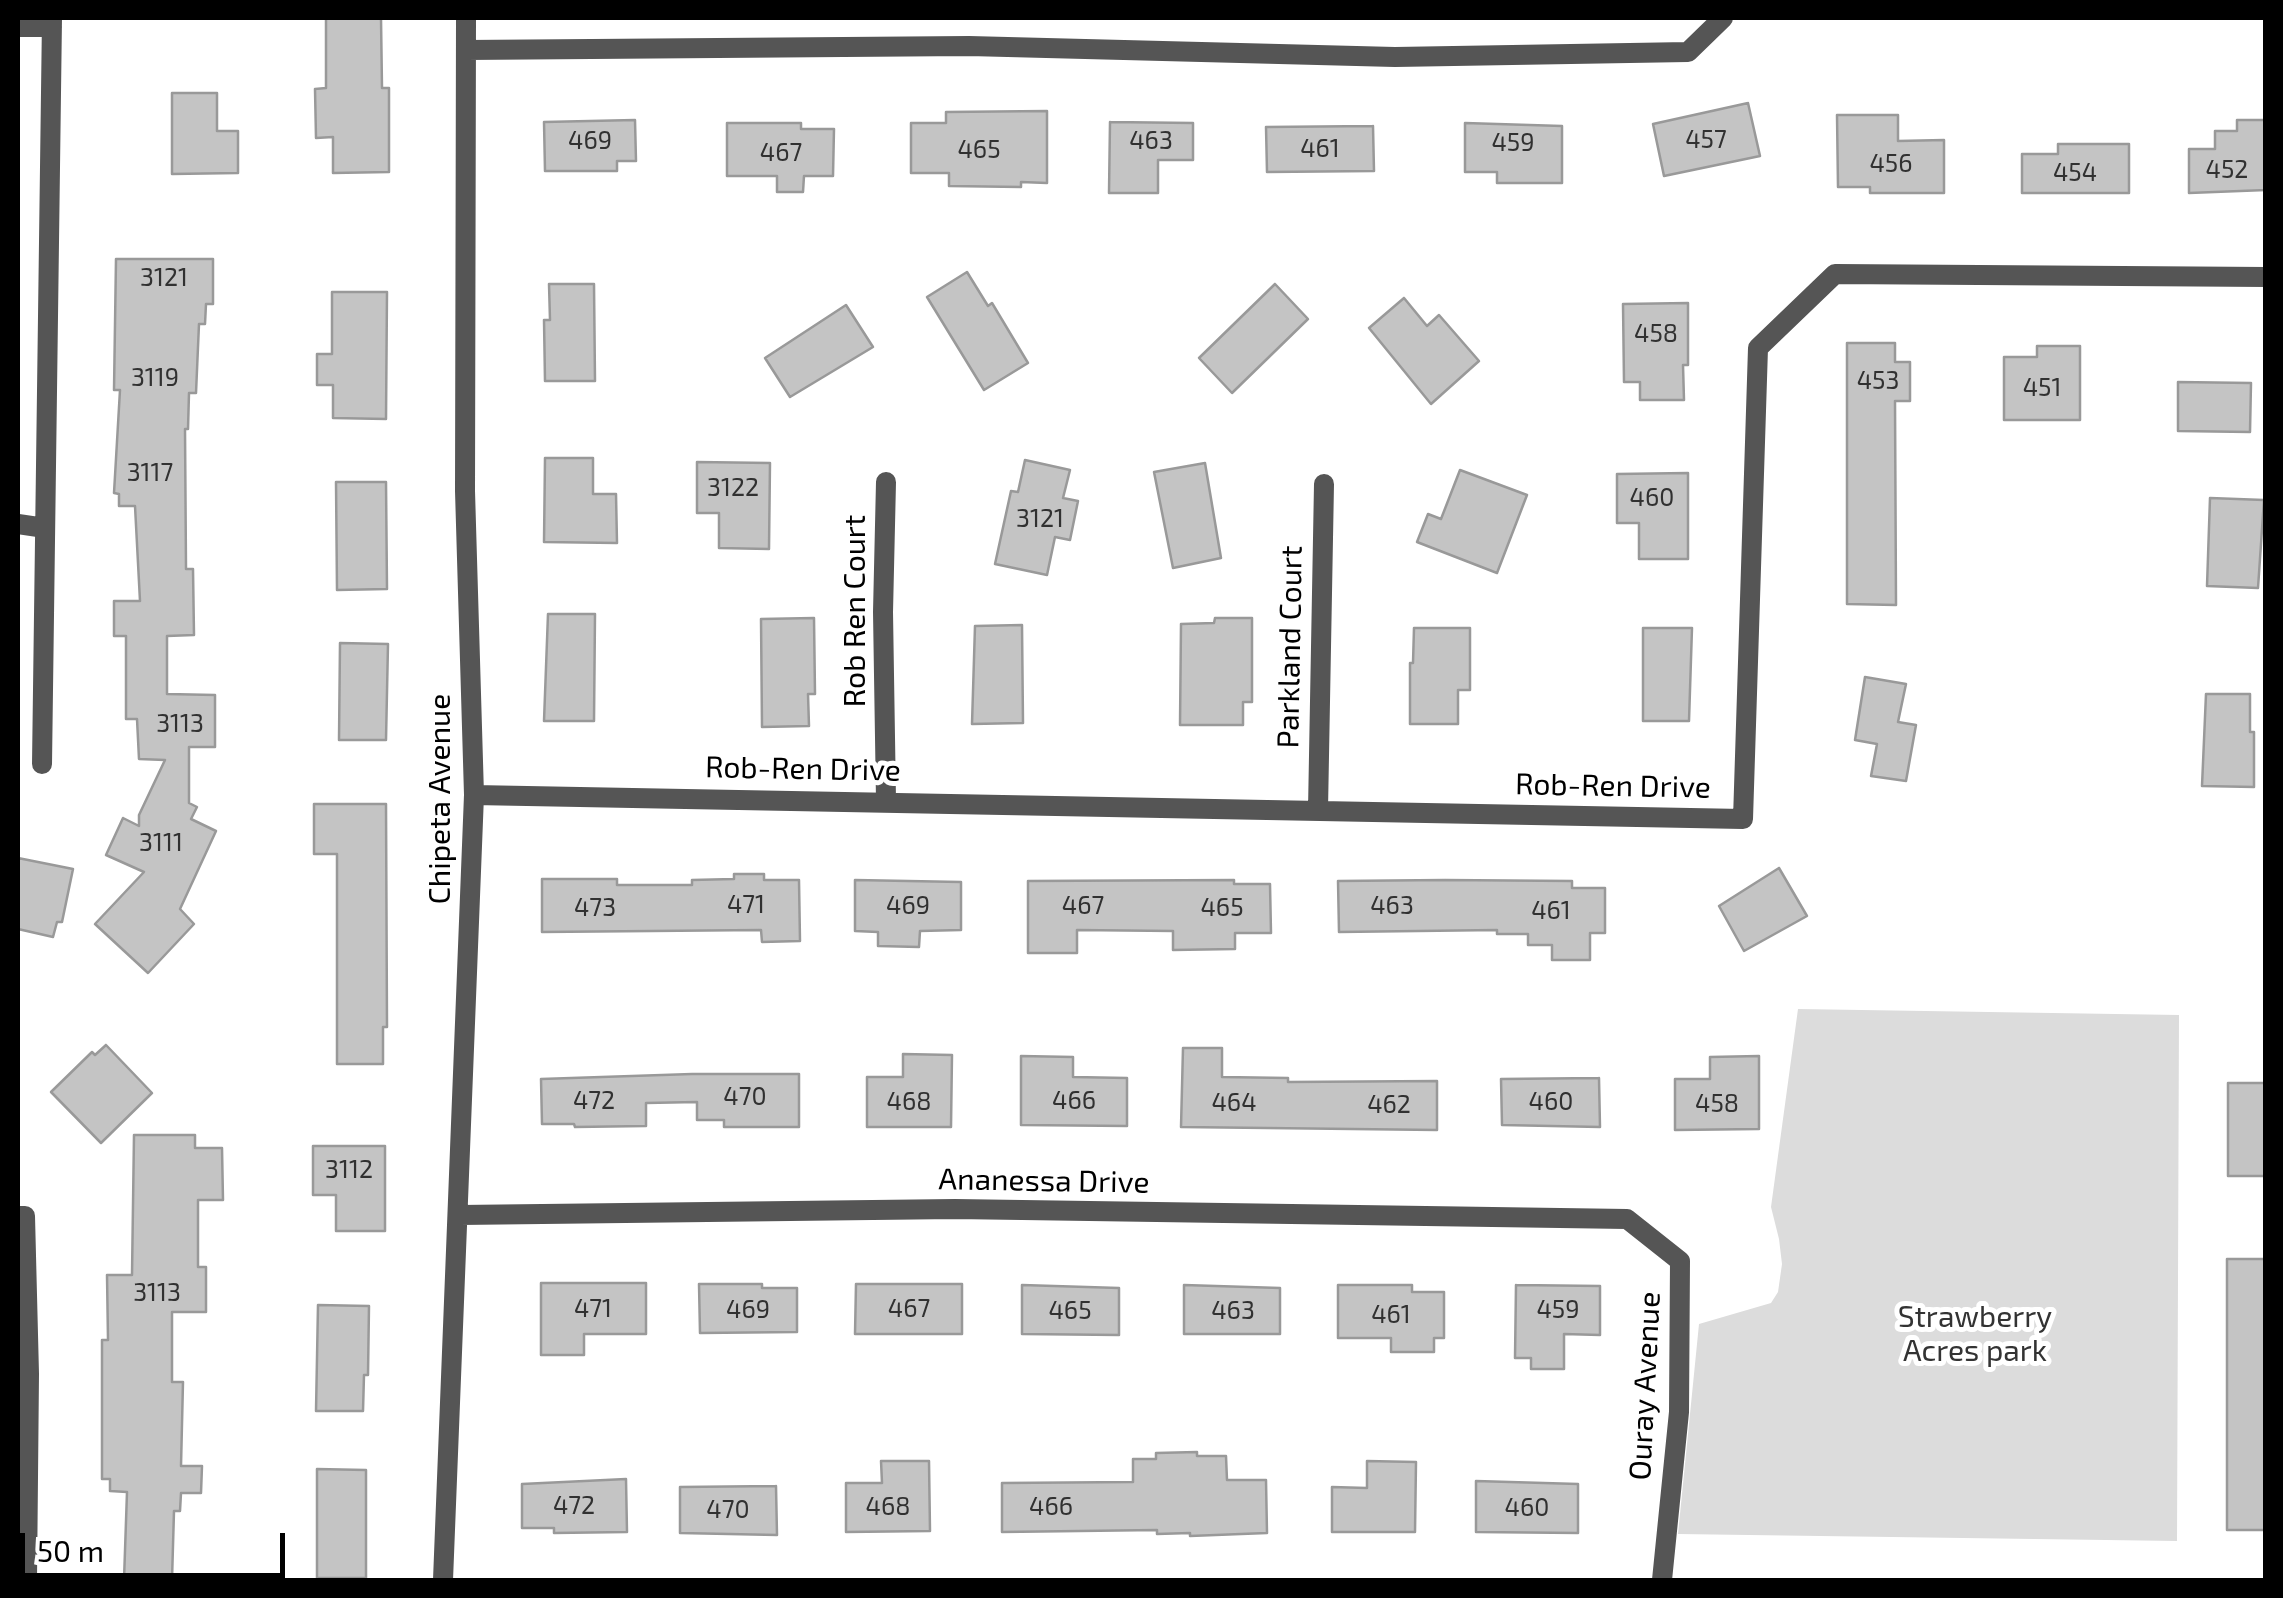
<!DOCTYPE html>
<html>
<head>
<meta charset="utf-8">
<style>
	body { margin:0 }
	#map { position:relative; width:2283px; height:1598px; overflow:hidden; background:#fff; font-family:"Exo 2",sans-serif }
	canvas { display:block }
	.frame { position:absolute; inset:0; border:20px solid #000; pointer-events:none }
	.scale { position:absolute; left:20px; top:1533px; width:265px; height:45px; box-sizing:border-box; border:5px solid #000; border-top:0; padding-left:12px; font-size:30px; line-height:35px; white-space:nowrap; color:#000; -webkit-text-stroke:8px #fff; paint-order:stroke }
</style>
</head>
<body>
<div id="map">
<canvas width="2283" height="1598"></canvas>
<div class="frame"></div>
<div class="scale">50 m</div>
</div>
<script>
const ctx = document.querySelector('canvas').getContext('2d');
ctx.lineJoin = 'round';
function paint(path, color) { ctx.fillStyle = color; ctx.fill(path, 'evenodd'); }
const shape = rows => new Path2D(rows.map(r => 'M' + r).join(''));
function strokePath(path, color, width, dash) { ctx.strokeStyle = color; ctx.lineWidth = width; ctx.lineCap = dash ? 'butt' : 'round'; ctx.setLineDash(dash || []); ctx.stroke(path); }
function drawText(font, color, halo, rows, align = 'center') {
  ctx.font = font + ' "Exo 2",sans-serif'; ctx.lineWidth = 10; ctx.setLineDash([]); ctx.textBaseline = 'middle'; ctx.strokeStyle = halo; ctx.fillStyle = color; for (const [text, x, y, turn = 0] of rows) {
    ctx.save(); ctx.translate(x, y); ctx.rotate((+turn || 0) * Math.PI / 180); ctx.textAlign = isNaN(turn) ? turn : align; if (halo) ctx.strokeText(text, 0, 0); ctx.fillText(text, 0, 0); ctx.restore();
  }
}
paint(shape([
	[1798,1009,2179,1015,2177,1541,1678,1534,1699,1324,1771,1303,1778,1292,1782,1264,1779,1239,1771,1207]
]), '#dcdcdc');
const building = shape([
	[326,18,381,18,382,88,389,88,389,172,333,173,333,137,316,138,315,89,326,88,326,18],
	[172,93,217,93,217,131,238,131,238,173,172,174,172,93],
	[1748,103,1760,156,1664,176,1653,124,1748,103],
	[1047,111,1047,183,1021,182,1021,187,949,186,949,173,911,173,911,123,946,123,946,112,1047,111],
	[1837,115,1898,115,1898,141,1944,140,1944,193,1870,193,1870,187,1838,187,1837,115],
	[635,120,636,161,617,161,617,171,545,171,544,122,635,120],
	[2237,120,2266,120,2266,190,2189,193,2189,149,2215,149,2215,131,2237,131,2237,120],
	[1110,122,1193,123,1193,160,1158,160,1158,193,1109,193,1110,122],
	[727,123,801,123,801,129,834,129,833,176,804,176,803,192,777,192,777,176,727,176,727,123],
	[1465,123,1562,126,1562,183,1497,183,1497,172,1465,172,1465,123],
	[1373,126,1374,171,1267,172,1266,127,1373,126],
	[2058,144,2129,144,2129,193,2022,193,2022,154,2058,154,2058,144],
	[116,259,213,259,213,304,206,304,205,324,199,324,196,393,189,393,188,429,185,429,186,569,193,569,194,635,167,636,167,694,215,695,215,747,189,747,189,803,197,807,191,819,216,831,180,909,194,924,148,973,95,924,144,872,106,855,123,818,139,826,139,815,165,760,139,759,137,719,126,719,126,636,114,636,114,601,140,601,135,506,119,506,119,494,114,493,120,390,114,390,116,259],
	[967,272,988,306,992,303,1028,363,984,390,927,297,967,272],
	[549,284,594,284,595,381,545,381,544,320,550,320,549,284],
	[1275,284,1308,319,1232,393,1199,358,1275,284],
	[332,292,387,292,386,419,333,418,333,385,317,385,317,354,332,354,332,292],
	[1404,298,1427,326,1439,315,1479,361,1431,404,1369,328,1404,298],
	[1688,303,1688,365,1683,365,1684,400,1640,400,1640,382,1624,382,1623,304,1688,303],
	[846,305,873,347,790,397,765,358,846,305],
	[1847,343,1895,343,1895,362,1910,362,1910,401,1895,401,1896,605,1847,604,1847,343],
	[2037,346,2080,346,2080,420,2004,420,2004,357,2037,357,2037,346],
	[2178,382,2251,383,2250,432,2178,431,2178,382],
	[545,458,593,458,593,494,616,494,617,543,544,542,545,458],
	[1025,460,1070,470,1063,498,1078,501,1070,540,1055,537,1047,575,995,564,1011,491,1018,492,1025,460],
	[697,462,770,463,769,549,719,548,719,513,697,513,697,462],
	[1205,463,1221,558,1173,568,1154,472,1205,463],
	[1460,470,1527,495,1497,573,1417,542,1428,514,1441,519,1460,470],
	[1688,473,1688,559,1639,559,1639,523,1617,523,1617,474,1688,473],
	[336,482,386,482,387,589,337,590,336,482],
	[2210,498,2264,500,2258,588,2207,586,2210,498],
	[548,614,595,614,594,721,544,721,548,614],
	[814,618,815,694,808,694,809,726,762,727,761,619,814,618],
	[1215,618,1252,618,1252,702,1243,702,1243,725,1180,725,1181,624,1214,623,1215,618],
	[1022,625,1023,723,972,724,975,626,1022,625],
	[1414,628,1470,628,1470,690,1458,690,1458,724,1410,724,1410,663,1413,663,1414,628],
	[1643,628,1692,628,1689,721,1643,721,1643,628],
	[340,643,388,644,386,740,339,740,340,643],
	[1865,677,1906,684,1898,722,1916,725,1906,781,1871,776,1877,744,1855,740,1865,677],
	[2206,694,2250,694,2250,732,2254,732,2254,787,2202,786,2206,694],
	[314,804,386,804,387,1027,383,1027,383,1064,337,1064,337,854,314,854,314,804],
	[18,858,73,869,62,922,57,922,53,937,18,929,18,858],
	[1779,868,1807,916,1744,951,1719,906,1779,868],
	[734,874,764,874,764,880,799,880,800,941,762,942,761,930,542,932,542,879,617,879,617,885,692,885,692,880,734,879,734,874],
	[855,880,961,882,961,930,920,931,919,947,878,946,878,932,855,931,855,880],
	[1234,880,1234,884,1270,884,1271,933,1235,933,1235,949,1173,950,1173,931,1077,930,1077,953,1028,953,1028,881,1234,880],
	[1445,880,1572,881,1572,888,1605,888,1605,933,1590,933,1590,960,1552,960,1552,945,1528,945,1528,934,1497,934,1497,930,1339,932,1338,881,1445,880],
	[106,1045,152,1093,101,1143,51,1092,92,1052,95,1055,106,1045],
	[1183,1048,1222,1048,1222,1077,1288,1078,1288,1082,1437,1081,1437,1130,1181,1127,1183,1048],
	[903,1054,952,1055,951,1127,867,1127,867,1077,903,1077,903,1054],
	[1021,1056,1073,1057,1073,1077,1127,1078,1127,1126,1021,1125,1021,1056],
	[1759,1056,1759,1129,1675,1130,1675,1079,1710,1079,1710,1057,1759,1056],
	[692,1074,799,1074,799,1127,724,1127,724,1120,697,1120,697,1102,646,1103,646,1126,575,1127,574,1124,542,1124,541,1079,692,1074],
	[1599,1078,1600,1127,1502,1125,1501,1079,1599,1078],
	[2228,1083,2266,1083,2266,1176,2228,1176,2228,1083],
	[134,1135,195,1135,195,1148,222,1148,223,1200,198,1200,198,1267,206,1267,206,1312,172,1312,172,1382,183,1382,181,1466,202,1466,201,1493,181,1493,180,1511,174,1511,172,1580,124,1580,127,1492,110,1491,110,1479,102,1479,102,1340,108,1340,107,1275,132,1275,134,1135],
	[313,1146,385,1146,385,1231,336,1231,336,1195,313,1195,313,1146],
	[2227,1259,2266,1259,2266,1530,2227,1530,2227,1259],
	[541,1283,646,1283,646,1334,584,1334,584,1355,541,1355,541,1283],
	[699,1284,762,1284,762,1288,797,1288,797,1332,700,1333,699,1284],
	[856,1284,962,1284,962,1334,855,1334,856,1284],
	[1022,1285,1119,1288,1119,1335,1022,1334,1022,1285],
	[1184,1285,1280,1288,1280,1334,1184,1334,1184,1285],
	[1338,1285,1412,1285,1412,1292,1444,1292,1444,1338,1434,1338,1434,1352,1391,1352,1391,1338,1338,1338,1338,1285],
	[1516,1285,1600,1286,1600,1335,1564,1334,1564,1369,1531,1369,1531,1358,1515,1358,1516,1285],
	[318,1305,369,1306,368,1375,364,1375,363,1411,316,1411,318,1305],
	[1197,1452,1197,1456,1226,1456,1227,1480,1266,1480,1267,1533,1190,1536,1190,1533,1157,1534,1157,1530,1002,1532,1002,1483,1133,1482,1133,1459,1156,1459,1156,1453,1197,1452],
	[881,1461,929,1461,930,1531,846,1532,846,1483,882,1483,881,1461],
	[1367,1461,1416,1462,1415,1532,1332,1532,1332,1487,1367,1488,1367,1461],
	[317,1469,366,1470,366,1578,317,1578,317,1469],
	[626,1479,627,1532,554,1533,554,1528,522,1528,522,1484,626,1479],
	[1476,1481,1578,1484,1578,1533,1476,1532,1476,1481],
	[776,1486,777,1535,680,1533,680,1487,776,1486]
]);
paint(building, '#c4c4c4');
strokePath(building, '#999', 2.5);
strokePath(shape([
	[18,27,52,27],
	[466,50,969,46,1395,57,1688,52,1723,18],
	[886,482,883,612,886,800],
	[18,524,45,528],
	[42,764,52,18],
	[474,795,1743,819,1758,348,1835,274,2266,277],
	[1318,810,1324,484],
	[460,1215,955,1209,1627,1219,1680,1261,1679,1412,1662,1580],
	[18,1216,25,1216,29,1374,27,1580],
	[443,1580,474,795,465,491,466,18]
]), '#555', 20);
drawText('25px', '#313131', null, [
	["457",1706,140],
	["469",590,141],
	["463",1151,141],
	["459",1513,143],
	["461",1320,149],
	["465",979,150],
	["467",781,153],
	["456",1891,164],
	["452",2227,170],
	["454",2075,173],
	["3121",164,278],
	["458",1656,334],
	["3119",155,378],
	["453",1878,381],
	["451",2042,388],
	["3117",150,473],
	["3122",733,488],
	["460",1652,498],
	["3121",1040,519],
	["3113",180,724],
	["3111",161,843],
	["471",746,905],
	["469",908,906],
	["467",1083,906],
	["463",1392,906],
	["473",595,908],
	["465",1222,908],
	["461",1551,911],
	["470",745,1097],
	["472",594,1101],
	["466",1074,1101],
	["468",909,1102],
	["460",1551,1102],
	["464",1234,1103],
	["458",1717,1104],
	["462",1389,1105],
	["3112",349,1170],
	["3113",157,1293],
	["471",593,1309],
	["467",909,1309],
	["469",748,1310],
	["459",1558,1310],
	["465",1070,1311],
	["463",1233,1311],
	["461",1391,1315],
	["472",574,1506],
	["468",888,1507],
	["466",1051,1507],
	["460",1527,1508],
	["470",728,1510]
]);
drawText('30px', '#000', '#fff', [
	["Rob Ren Court",855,611,-90],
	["Parkland Court",1290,647,-89],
	["Rob-Ren Drive",803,769,1],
	["Rob-Ren Drive",1613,786,1],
	["Chipeta Avenue",440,799,-90],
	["Ananessa Drive",1044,1181,1],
	["Ouray Avenue",1645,1386,-87]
]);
drawText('30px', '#333', '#fff', [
	["Strawberry",1975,1317],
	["Acres park",1975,1351]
]);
</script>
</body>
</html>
